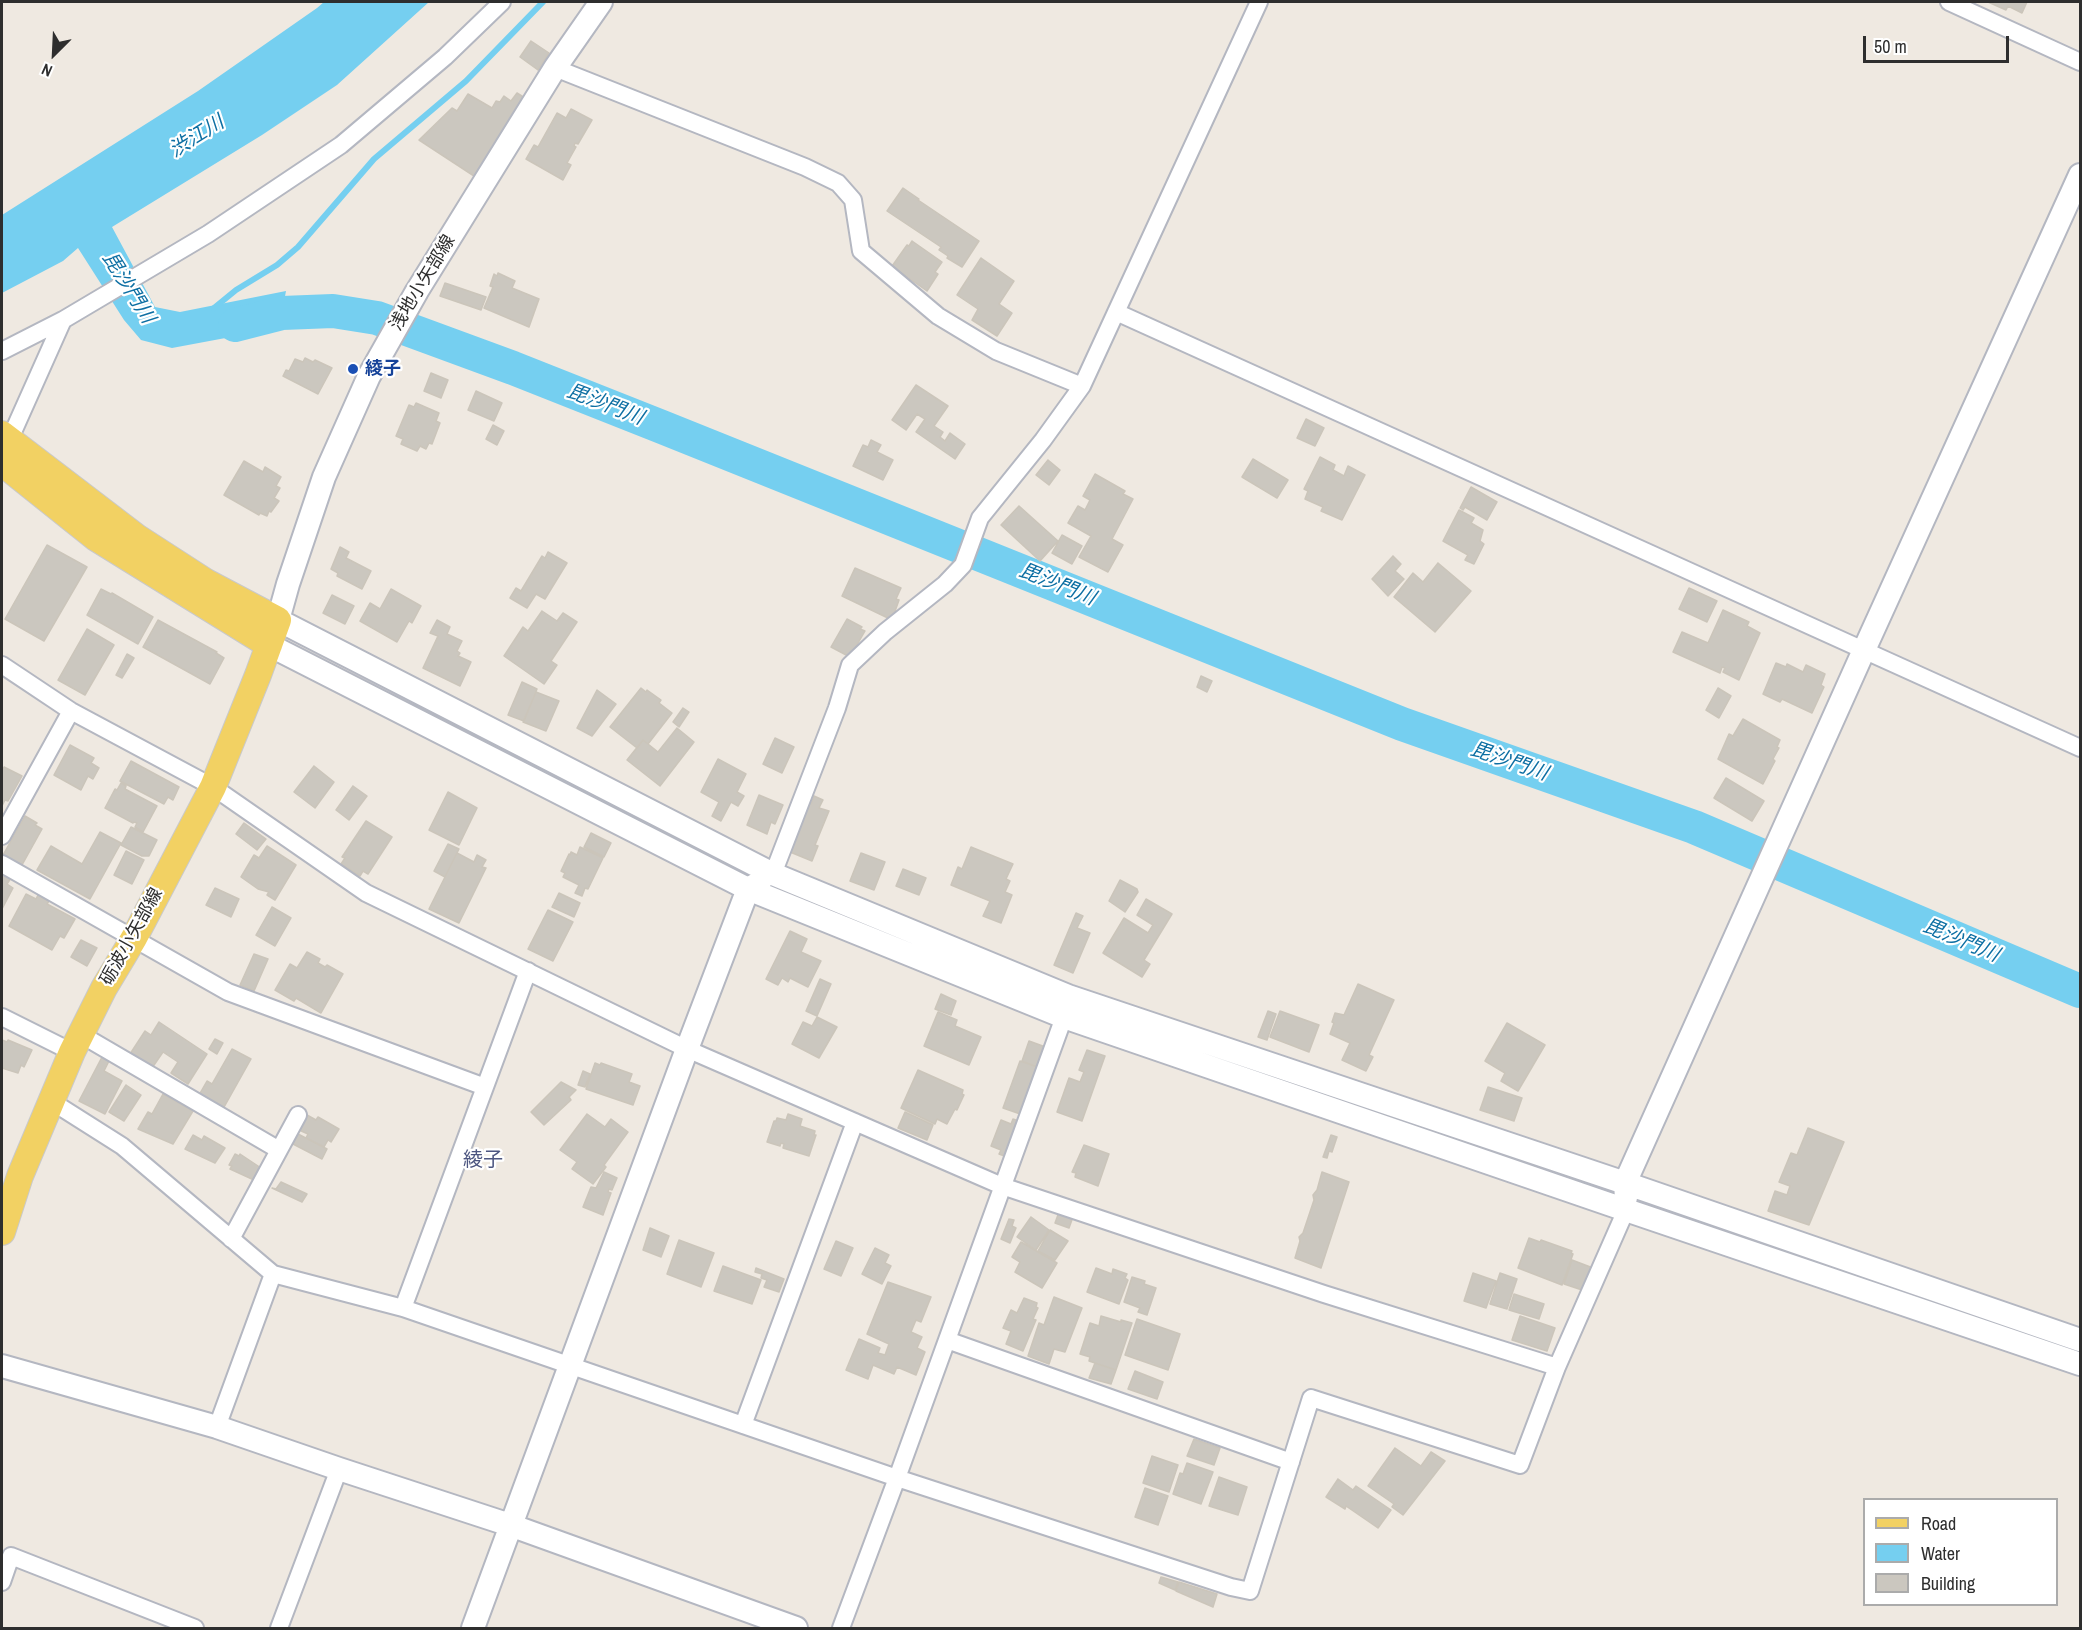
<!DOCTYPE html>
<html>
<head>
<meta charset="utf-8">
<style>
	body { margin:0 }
	#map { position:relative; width:2082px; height:1630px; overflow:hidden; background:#efe9e1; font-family:"Archivo Narrow",sans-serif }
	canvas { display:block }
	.frame { position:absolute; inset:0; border:3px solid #2e2e2e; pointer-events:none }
	.legend { position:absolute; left:1863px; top:1498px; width:195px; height:108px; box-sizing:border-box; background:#fff; border:2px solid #ababab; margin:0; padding:8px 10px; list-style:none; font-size:18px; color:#2e2e2e }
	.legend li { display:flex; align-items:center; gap:12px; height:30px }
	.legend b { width:30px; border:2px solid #ababab }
	.north { position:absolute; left:24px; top:24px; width:60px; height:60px; -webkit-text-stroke:4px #fff; paint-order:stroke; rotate:204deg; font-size:16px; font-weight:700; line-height:24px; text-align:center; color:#2e2e2e }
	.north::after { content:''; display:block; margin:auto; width:21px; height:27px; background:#2e2e2e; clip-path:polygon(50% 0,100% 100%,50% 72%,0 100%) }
	.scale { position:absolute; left:1863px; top:36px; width:146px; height:27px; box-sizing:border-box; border:3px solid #2e2e2e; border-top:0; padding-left:8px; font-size:18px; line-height:21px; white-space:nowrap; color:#2e2e2e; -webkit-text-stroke:4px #fff; paint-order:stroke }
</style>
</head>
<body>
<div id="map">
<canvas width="2082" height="1630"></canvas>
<div class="frame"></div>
<ul class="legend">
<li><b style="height:8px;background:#f2d163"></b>Road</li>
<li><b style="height:16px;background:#75cff0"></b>Water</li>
<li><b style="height:16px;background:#cbc7bf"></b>Building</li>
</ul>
<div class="north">N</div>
<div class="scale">50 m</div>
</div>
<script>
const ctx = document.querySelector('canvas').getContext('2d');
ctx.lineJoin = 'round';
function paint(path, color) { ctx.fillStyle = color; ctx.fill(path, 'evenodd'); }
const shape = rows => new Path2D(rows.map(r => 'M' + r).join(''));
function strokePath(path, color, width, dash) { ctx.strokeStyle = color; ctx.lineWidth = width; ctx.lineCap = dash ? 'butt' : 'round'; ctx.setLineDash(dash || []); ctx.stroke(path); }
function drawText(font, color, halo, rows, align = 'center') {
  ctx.font = font + ' "Archivo Narrow","Noto Sans JP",sans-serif'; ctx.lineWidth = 4.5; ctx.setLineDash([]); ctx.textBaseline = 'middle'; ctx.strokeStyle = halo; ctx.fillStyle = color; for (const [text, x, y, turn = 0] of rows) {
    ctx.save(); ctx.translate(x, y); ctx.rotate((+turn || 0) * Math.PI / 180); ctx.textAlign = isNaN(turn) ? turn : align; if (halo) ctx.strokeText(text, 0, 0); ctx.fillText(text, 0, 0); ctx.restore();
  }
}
paint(shape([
	[324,2,429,2,337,85,262,135,112,227,155,307,180,312,286,291,279,328,172,348,141,340,124,320,78,248,63,261,2,293,2,215,198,91,317,8]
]), '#75cff0');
strokePath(shape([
	[214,308,236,290,277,265,298,247,374,159,466,81,543,2]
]), '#75cff0', 6);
strokePath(shape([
	[235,325,282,313,333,311,377,318,513,368,662,427,1402,724,1694,827,2080,991]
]), '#75cff0', 34);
const building = shape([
	[1988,2,2027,2,2022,13,2008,6,2006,10,1988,2],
	[531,41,549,53,538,70,520,57,531,41],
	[517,93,525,98,474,176,419,140,452,108,457,111,468,94,492,108,496,101,500,102,504,96,511,101,517,93],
	[571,109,592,120,578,144,575,143,574,146,576,147,567,163,571,165,563,180,526,159,534,145,538,147,557,113,566,118,571,109],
	[903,188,919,199,918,200,979,241,962,267,947,258,948,256,939,250,941,247,887,211,903,188],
	[912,241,942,262,935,272,938,274,927,291,900,272,898,274,890,269,907,245,909,246,912,241],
	[981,258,1014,281,999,304,1012,313,997,336,972,320,978,309,957,295,981,258],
	[498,273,515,281,512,288,539,299,529,327,484,308,493,287,490,286,494,274,497,276,498,273],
	[445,283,486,297,481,310,440,296,445,283],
	[305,358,313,362,315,360,332,368,318,394,283,376,286,370,289,371,295,359,303,362,305,358],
	[431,373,448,380,441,398,424,391,431,373],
	[916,385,948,406,934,426,943,432,940,437,945,441,950,433,965,444,955,459,916,432,925,419,917,414,906,430,892,420,916,385],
	[476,391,502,403,494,421,468,410,476,391],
	[416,403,439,413,436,421,440,423,432,444,429,443,426,449,420,446,417,451,401,444,403,439,396,436,409,405,414,407,416,403],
	[1306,419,1324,428,1315,446,1297,438,1306,419],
	[493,425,504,431,497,445,486,439,493,425],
	[871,440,881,445,877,452,893,460,883,480,853,466,863,445,868,447,871,440],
	[1320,457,1335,465,1333,470,1344,476,1348,466,1365,475,1342,520,1321,511,1323,507,1305,499,1308,491,1304,489,1320,457],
	[1253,459,1288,480,1277,498,1242,477,1253,459],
	[1048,460,1060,470,1049,485,1036,475,1048,460],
	[244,461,263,472,265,467,281,477,276,486,280,488,274,498,279,501,271,512,269,511,267,516,260,513,259,515,224,495,244,461],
	[1095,474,1125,491,1123,494,1133,499,1112,539,1123,545,1108,572,1079,557,1091,536,1068,523,1078,506,1085,510,1090,500,1083,496,1095,474],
	[1471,487,1497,502,1487,520,1465,507,1463,510,1460,508,1471,487],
	[1019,506,1058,541,1040,561,1001,525,1019,506],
	[1459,510,1474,518,1471,523,1483,530,1480,541,1484,544,1474,564,1465,560,1468,555,1443,541,1459,510],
	[1062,535,1082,546,1072,564,1052,553,1062,535],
	[47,545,87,567,44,641,5,619,47,545],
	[340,547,349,552,346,558,371,571,362,589,337,576,338,573,331,569,340,547],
	[548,552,567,563,545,599,536,594,527,608,510,598,516,588,521,591,542,556,545,558,548,552],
	[1393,556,1401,564,1395,571,1404,579,1388,596,1372,579,1393,556],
	[1438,563,1471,591,1435,632,1394,597,1413,573,1423,582,1438,563],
	[855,568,901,588,896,599,899,600,893,617,891,616,890,619,842,596,855,568],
	[1689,588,1717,601,1707,622,1679,609,1689,588],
	[101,589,111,594,112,593,153,617,138,644,87,615,101,589],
	[391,589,421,606,412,623,409,621,397,642,360,621,370,603,380,609,391,589],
	[332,595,354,606,345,624,323,613,332,595],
	[1723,610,1749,622,1747,626,1760,633,1739,680,1723,672,1725,668,1722,667,1720,673,1673,652,1682,632,1708,643,1723,610],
	[542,611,557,621,563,613,577,622,551,661,557,665,544,684,504,656,523,627,528,631,542,611],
	[847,619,862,627,860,629,865,631,850,657,831,647,847,619],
	[158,620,217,652,216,653,224,658,210,684,143,647,158,620],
	[437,620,450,627,447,634,462,641,457,651,460,653,458,656,471,662,460,686,423,668,438,636,430,633,437,620],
	[87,629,114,645,85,695,58,680,87,629],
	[127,654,134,658,122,678,116,675,127,654],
	[1776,663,1786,667,1787,664,1803,672,1806,665,1825,674,1821,685,1824,687,1812,713,1782,699,1780,702,1763,694,1776,663],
	[1201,676,1212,681,1207,692,1197,687,1201,676],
	[522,682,537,689,524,721,508,715,522,682],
	[641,688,646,692,647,690,661,700,659,703,672,713,648,744,643,740,637,748,610,727,641,688],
	[1718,688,1731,696,1719,718,1706,710,1718,688],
	[597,690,616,704,592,736,577,728,597,690],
	[536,692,559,701,546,731,523,722,536,692],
	[683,708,689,712,679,727,673,722,683,708],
	[1743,719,1780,740,1777,747,1779,748,1773,759,1775,761,1763,784,1718,759,1729,734,1733,736,1743,719],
	[677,728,694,742,660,786,627,760,643,740,658,752,677,728],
	[775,738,794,747,782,773,763,764,775,738],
	[70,745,94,758,91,763,99,768,93,779,88,776,81,790,54,775,70,745],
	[718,759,746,774,737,792,744,796,738,806,731,802,721,821,712,816,719,802,701,792,718,759],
	[131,761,179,787,173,800,168,797,164,804,120,781,131,761],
	[314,766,334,782,315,808,294,792,314,766],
	[4,767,22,776,8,801,5,800,2,806,2,771,4,767],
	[1726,778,1764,801,1752,821,1714,798,1726,778],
	[121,783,126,786,125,789,157,806,143,832,135,827,137,823,134,822,133,823,105,808,115,789,117,790,121,783],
	[353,786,367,796,349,820,336,810,353,786],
	[448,792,477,808,459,845,429,830,448,792],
	[759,795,783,805,775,824,771,822,767,834,747,825,759,795],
	[814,796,823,800,819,808,829,811,815,845,818,846,812,861,790,852,808,803,811,804,814,796],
	[25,816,37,823,35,825,42,829,22,865,3,855,25,816],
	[366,821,392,837,368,874,363,871,360,876,341,864,345,858,342,857,366,821],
	[244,823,266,839,257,850,236,834,244,823],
	[131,827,157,840,149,856,142,856,121,845,131,827],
	[100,832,121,843,90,899,37,870,51,846,82,864,100,832],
	[591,833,611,843,604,857,584,847,591,833],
	[448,844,459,849,445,877,434,871,448,844],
	[267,846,296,865,275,900,267,895,269,892,258,889,241,877,254,855,259,858,267,846],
	[580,847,603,858,588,889,585,888,582,896,575,893,579,885,563,877,565,873,561,871,569,854,570,855,571,852,577,855,580,847],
	[971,847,1013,864,1006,879,1010,881,1005,892,1012,895,1001,923,983,916,990,901,951,885,958,867,962,869,971,847],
	[126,851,144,860,132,884,114,875,126,851],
	[457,853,474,862,477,855,486,860,482,867,486,868,459,923,429,909,457,853],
	[861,853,885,862,874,890,850,881,861,853],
	[903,869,926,878,919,895,896,886,903,869],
	[2,873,11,878,7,884,13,888,2,909,2,873],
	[1120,880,1137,889,1138,892,1125,912,1109,901,1120,880],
	[215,888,239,899,231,917,206,905,215,888],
	[559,893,580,903,574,917,552,907,559,893],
	[26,894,36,899,38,895,49,901,47,904,75,919,64,938,60,936,52,950,9,926,26,894],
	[1146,899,1172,914,1144,960,1150,964,1142,977,1103,953,1124,918,1148,933,1153,925,1137,915,1146,899],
	[272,907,291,918,275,946,256,935,272,907],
	[548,910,573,922,553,961,528,949,548,910],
	[1076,913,1083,916,1077,928,1090,933,1073,973,1054,965,1076,913],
	[790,931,807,939,801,952,821,961,808,987,790,978,788,982,782,978,778,985,766,979,790,931],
	[81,940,97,948,87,966,71,957,81,940],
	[307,952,320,959,318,963,325,967,327,965,343,974,321,1013,296,998,294,1001,275,990,290,964,297,968,307,952],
	[254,954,268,959,254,991,240,985,254,954],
	[820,979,831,984,817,1016,806,1011,820,979],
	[1358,984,1394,1000,1369,1055,1373,1057,1366,1071,1342,1060,1350,1043,1330,1034,1334,1023,1332,1022,1335,1013,1344,1015,1358,984],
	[941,994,956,1001,951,1015,935,1009,941,994],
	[1268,1011,1276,1014,1267,1040,1258,1037,1268,1011],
	[1280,1011,1319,1025,1309,1052,1270,1037,1280,1011],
	[938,1012,957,1020,955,1026,981,1037,969,1065,924,1046,938,1012],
	[817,1017,837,1027,819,1058,792,1044,803,1022,812,1026,817,1017],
	[159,1022,207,1054,188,1084,171,1073,178,1062,163,1052,152,1068,130,1054,145,1031,151,1035,159,1022],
	[1507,1023,1545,1045,1518,1091,1501,1081,1505,1073,1485,1061,1507,1023],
	[215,1039,223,1043,217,1054,209,1049,215,1039],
	[2,1040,7,1042,8,1040,32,1050,24,1067,21,1065,18,1073,2,1068,2,1040],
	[1029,1041,1051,1049,1045,1070,1022,1061,1029,1041],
	[232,1049,251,1059,223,1109,199,1095,207,1081,212,1084,232,1049],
	[1087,1050,1105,1056,1082,1121,1057,1112,1069,1078,1080,1082,1084,1072,1079,1070,1087,1050],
	[102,1057,109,1061,104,1071,122,1081,105,1114,79,1101,102,1057],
	[1020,1061,1046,1070,1026,1116,1003,1108,1020,1061],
	[595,1063,600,1065,601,1063,632,1074,629,1082,640,1086,633,1105,586,1089,595,1063],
	[918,1070,963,1090,962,1094,964,1095,957,1110,955,1109,947,1124,937,1119,935,1124,901,1108,918,1070],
	[583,1071,590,1074,585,1087,578,1085,583,1071],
	[561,1082,576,1090,569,1097,571,1100,544,1125,531,1112,561,1082],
	[126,1085,141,1095,124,1121,109,1112,126,1085],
	[1488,1087,1522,1098,1514,1121,1480,1110,1488,1087],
	[163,1094,193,1111,173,1144,138,1129,148,1112,152,1114,163,1094],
	[905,1112,933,1125,927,1140,898,1128,905,1112],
	[587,1114,605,1127,611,1119,628,1132,604,1165,606,1167,593,1184,572,1169,577,1162,560,1150,587,1114],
	[788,1114,802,1119,800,1126,815,1131,814,1135,816,1135,809,1156,783,1148,784,1144,781,1143,780,1146,767,1142,774,1121,776,1121,777,1118,786,1120,788,1114],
	[307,1115,316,1120,318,1117,339,1129,331,1142,328,1140,324,1147,306,1138,308,1134,299,1130,307,1115],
	[1013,1119,1029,1125,1015,1160,999,1154,1001,1150,991,1146,1001,1120,1011,1124,1013,1119],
	[1808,1128,1844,1142,1809,1225,1768,1211,1775,1191,1787,1195,1790,1186,1779,1182,1791,1153,1797,1155,1808,1128],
	[298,1134,327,1149,322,1159,293,1144,298,1134],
	[193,1135,202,1140,204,1136,225,1148,215,1163,185,1149,193,1135],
	[1331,1135,1337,1137,1332,1152,1329,1151,1327,1158,1323,1157,1331,1135],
	[1084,1145,1109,1154,1098,1186,1075,1177,1076,1173,1072,1172,1084,1145],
	[235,1154,239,1156,240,1154,261,1168,254,1180,230,1169,232,1166,229,1165,235,1154],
	[604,1172,617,1178,612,1190,609,1189,608,1192,611,1193,603,1215,583,1207,591,1187,596,1188,604,1172],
	[1322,1172,1349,1182,1321,1268,1295,1258,1300,1241,1299,1237,1303,1233,1314,1200,1313,1195,1317,1190,1322,1172],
	[281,1182,307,1194,302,1202,272,1188,276,1189,281,1182],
	[1059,1212,1073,1217,1069,1228,1055,1223,1059,1212],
	[1031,1217,1049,1230,1036,1250,1017,1237,1031,1217],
	[1009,1219,1014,1220,1012,1226,1016,1228,1010,1243,1001,1239,1009,1219],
	[650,1228,669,1236,661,1257,643,1250,650,1228],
	[1050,1230,1068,1241,1055,1260,1038,1251,1050,1230],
	[1529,1238,1540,1242,1541,1240,1572,1251,1571,1253,1573,1254,1562,1285,1518,1268,1529,1238],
	[679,1240,714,1253,701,1287,667,1274,679,1240],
	[836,1241,853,1248,841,1276,824,1269,836,1241],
	[1021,1242,1057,1263,1042,1288,1015,1272,1020,1262,1012,1257,1021,1242],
	[875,1248,889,1255,885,1263,891,1266,882,1284,862,1274,875,1248],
	[1572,1260,1593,1268,1585,1291,1564,1284,1572,1260],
	[723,1266,761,1280,752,1304,714,1291,723,1266],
	[756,1268,784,1279,779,1292,764,1287,767,1280,761,1278,762,1274,755,1272,756,1268],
	[1096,1268,1112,1274,1113,1269,1127,1274,1125,1278,1128,1280,1119,1304,1087,1292,1096,1268],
	[1473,1273,1496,1281,1486,1308,1464,1301,1473,1273],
	[1500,1273,1517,1279,1507,1309,1490,1304,1500,1273],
	[1132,1277,1145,1281,1144,1284,1156,1288,1147,1315,1138,1312,1140,1308,1124,1302,1132,1277],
	[888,1282,931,1297,921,1322,916,1320,911,1332,922,1337,917,1348,925,1352,916,1375,897,1367,894,1374,873,1365,868,1379,846,1370,859,1339,880,1348,878,1353,885,1355,889,1344,867,1334,888,1282],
	[1514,1294,1544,1304,1539,1319,1509,1310,1514,1294],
	[1054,1297,1082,1308,1065,1352,1054,1349,1049,1364,1028,1356,1039,1323,1044,1325,1054,1297],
	[1024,1298,1037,1303,1036,1307,1038,1308,1033,1319,1036,1320,1023,1351,1006,1344,1011,1331,1003,1328,1011,1310,1017,1313,1024,1298],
	[1101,1316,1121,1322,1121,1320,1132,1323,1116,1370,1089,1361,1090,1357,1080,1354,1090,1323,1099,1326,1101,1316],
	[1520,1316,1555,1328,1547,1351,1512,1340,1520,1316],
	[1137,1319,1180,1334,1168,1370,1125,1355,1137,1319],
	[1095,1363,1116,1370,1111,1384,1089,1378,1095,1363],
	[1135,1371,1163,1382,1157,1399,1128,1389,1135,1371],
	[1194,1439,1220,1448,1214,1465,1187,1456,1194,1439],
	[1395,1448,1421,1466,1431,1452,1445,1461,1403,1515,1392,1507,1394,1504,1368,1486,1395,1448],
	[1152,1456,1178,1465,1169,1492,1143,1483,1152,1456],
	[1187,1463,1213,1472,1201,1504,1173,1494,1180,1473,1183,1474,1187,1463],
	[1219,1477,1247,1487,1238,1515,1209,1506,1219,1477],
	[1338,1479,1353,1490,1356,1486,1391,1510,1378,1528,1346,1506,1345,1509,1326,1497,1338,1479],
	[1145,1488,1168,1496,1158,1525,1135,1517,1145,1488],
	[1161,1577,1178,1582,1175,1590,1159,1583,1161,1577],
	[1179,1582,1217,1594,1213,1607,1176,1591,1179,1582]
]);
paint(building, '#cbc7bf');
strokePath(building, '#cbc5ba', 1.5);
const street = shape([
	[1949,2,2080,62],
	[555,68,805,167,838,183,853,200,861,251,938,316,996,351,1082,386],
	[1116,312,2080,748],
	[2,351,63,320,208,234,341,145,445,57,502,2],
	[9,441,63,320],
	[2,665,71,711,213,787,366,893,687,1049,1002,1186,1324,1294,1557,1367],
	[2,836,71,711],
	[2,864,228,992,485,1087],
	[773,874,837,708,850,665,885,632,945,584,963,565,980,518,1043,440,1082,386,1259,2],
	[2,1017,72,1052],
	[80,1034,279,1150],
	[51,1101,122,1146,273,1274],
	[231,1239,298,1115],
	[403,1308,528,971],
	[947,1340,1291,1462],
	[743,1425,855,1122],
	[217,1427,273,1274,403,1308,897,1478,1231,1587,1250,1591,1311,1398,1520,1465,1557,1367,1626,1210],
	[2,1582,11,1556,195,1628],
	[279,1628,339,1469],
	[841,1628,897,1478,1064,1017]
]);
const secondary = shape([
	[601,2,555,68,417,291,369,376,324,477,288,584,278,620,773,874,1068,996,1625,1183,2080,1340],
	[269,645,748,889,1064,1017,1626,1210,2080,1364],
	[1626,1198,1625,1183,1864,650,2080,175],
	[2,1366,217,1427,339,1469,510,1525,796,1628],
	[473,1628,687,1049,748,889,760,882]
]);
const primary = shape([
	[2,434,138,538,206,582,278,620,258,675,213,787,134,938,104,988,72,1052,20,1176,2,1232],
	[2,463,96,538,269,645]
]);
strokePath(street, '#b4b7c1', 20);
strokePath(secondary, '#b4b7c1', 26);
strokePath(primary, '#c9c9c9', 28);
strokePath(street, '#fff', 16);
strokePath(secondary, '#fff', 22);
strokePath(primary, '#f2d163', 26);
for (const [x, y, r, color] of [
	[353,369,6,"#1a4fb4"]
]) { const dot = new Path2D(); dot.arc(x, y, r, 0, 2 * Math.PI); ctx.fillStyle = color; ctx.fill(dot); strokePath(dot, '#fff', 2); }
drawText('18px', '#2e2e2e', '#fff', [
	["浅地小矢部線",423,283,-59],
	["砺波小矢部線",132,937,-61]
]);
drawText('bold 18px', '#164399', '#fff', [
	["綾子",365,369]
], 'left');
drawText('italic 20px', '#0d6fa3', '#fff', [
	["渋江川",197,137,-32],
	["毘沙門川",128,288,58],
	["毘沙門川",605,405,21],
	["毘沙門川",1057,585,22],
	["毘沙門川",1509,762,19],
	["毘沙門川",1961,941,23]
]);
drawText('20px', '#4d5680', '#fff', [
	["綾子",483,1161]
]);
</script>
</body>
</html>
